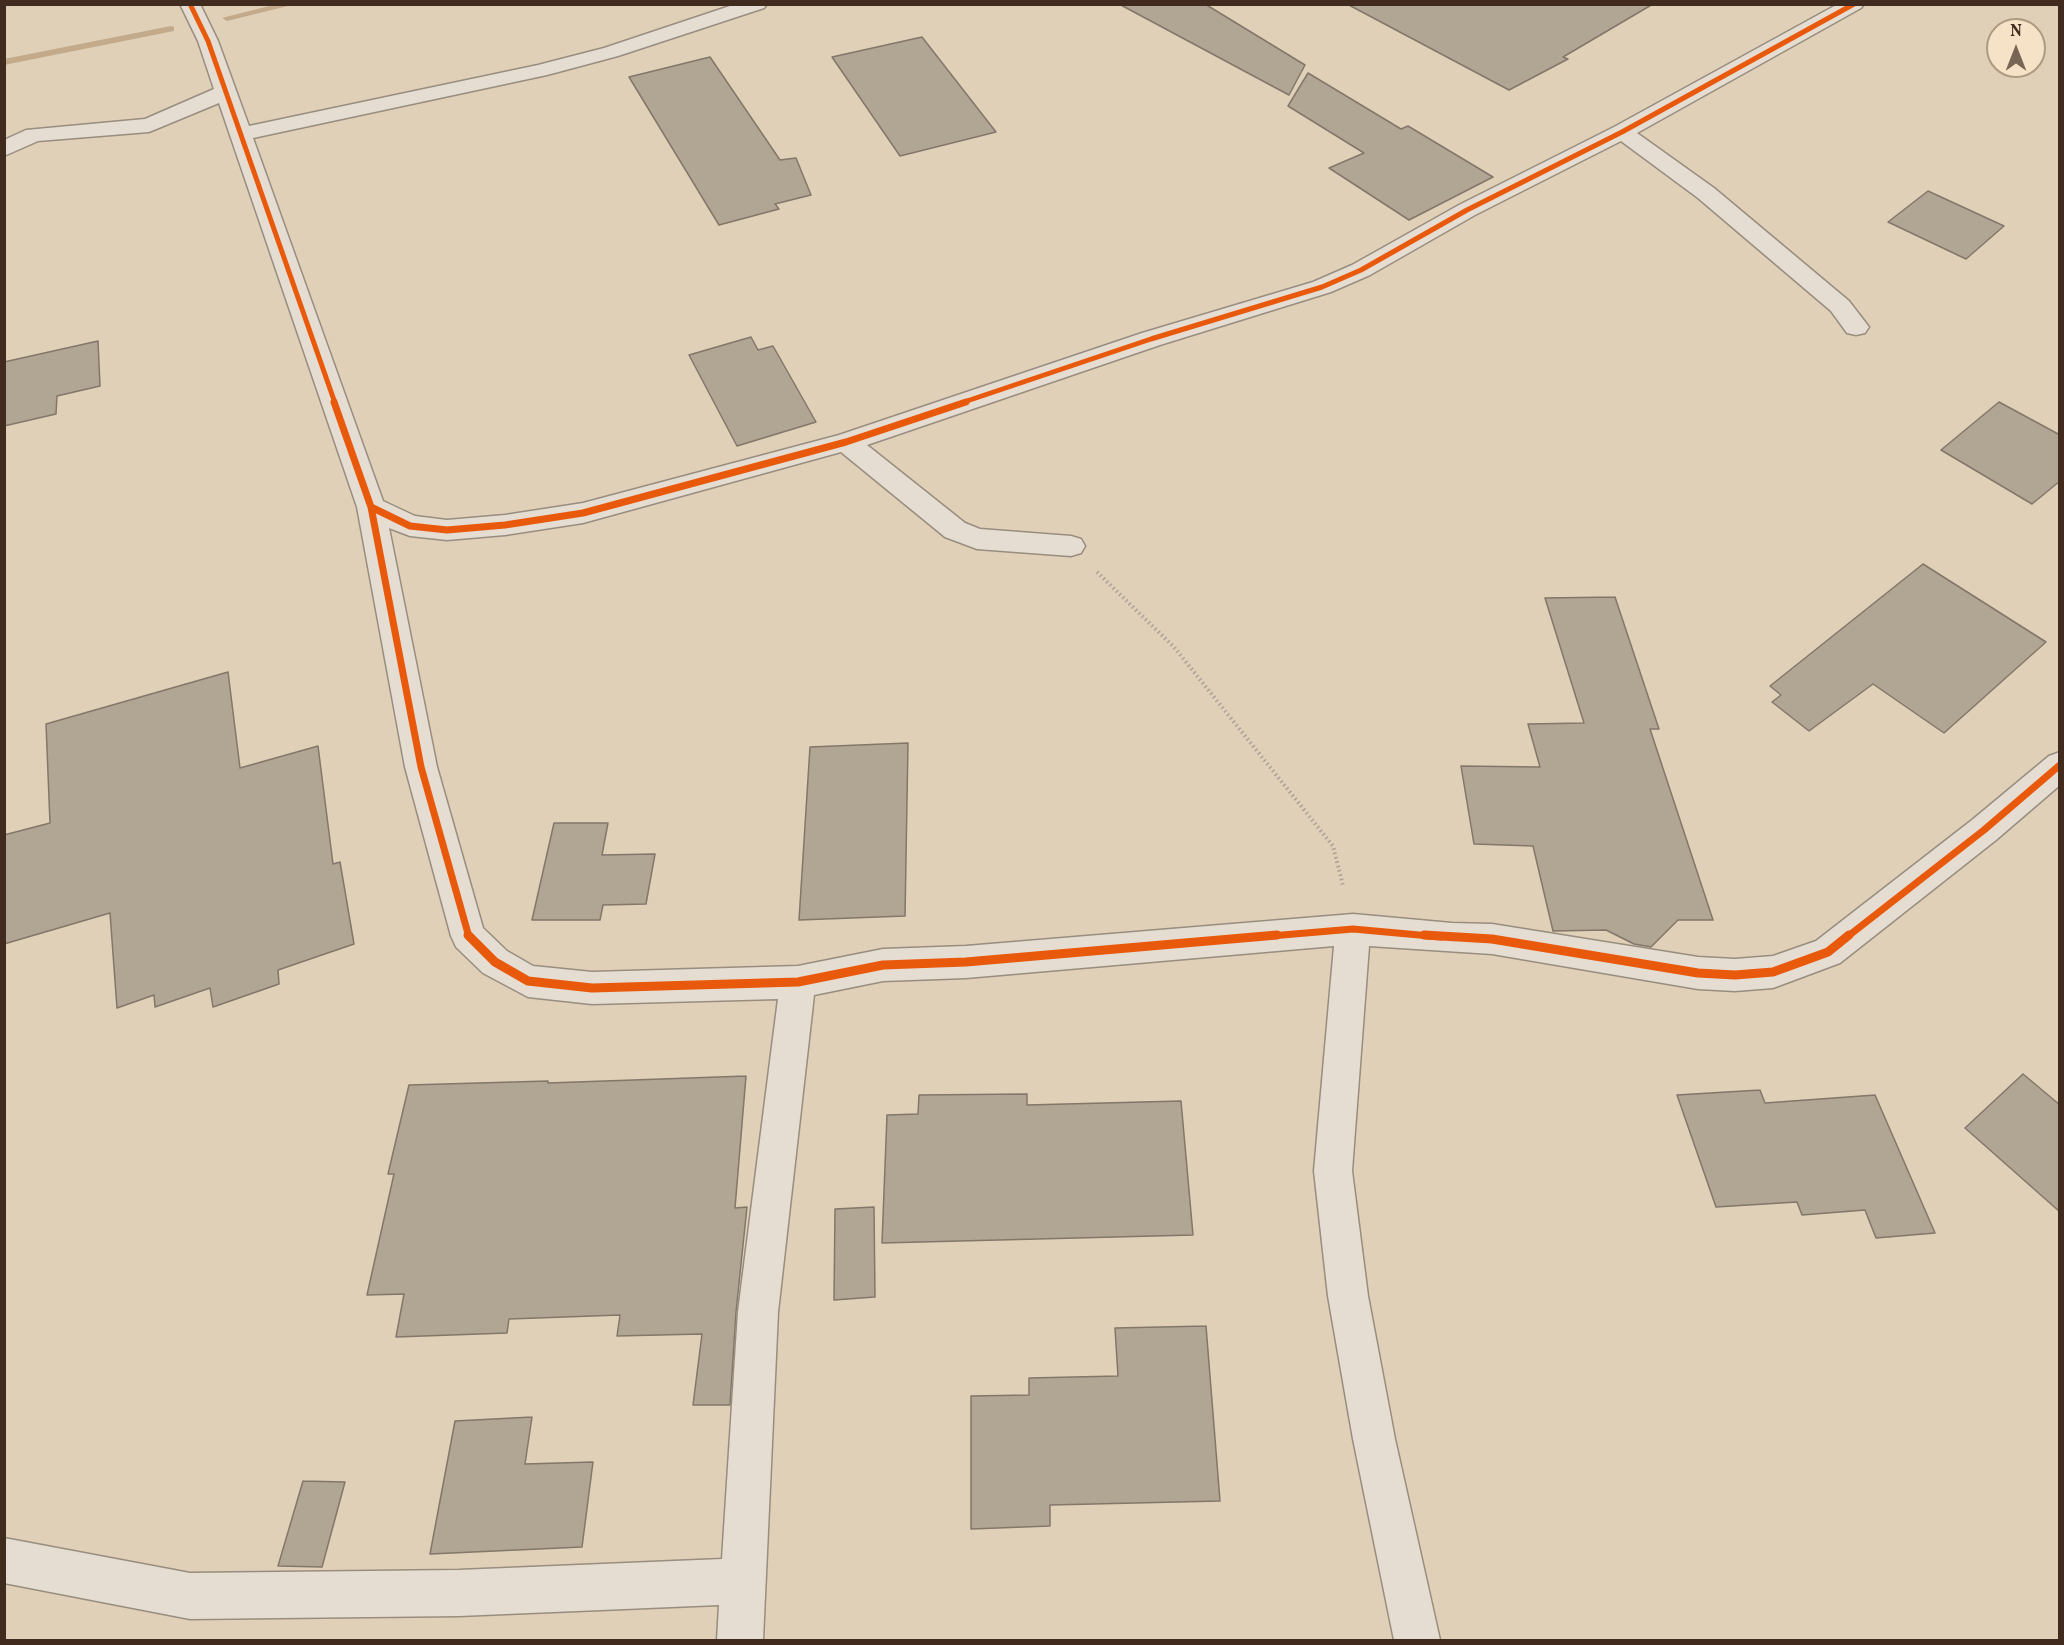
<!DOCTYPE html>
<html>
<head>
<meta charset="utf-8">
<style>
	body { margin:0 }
	#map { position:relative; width:2064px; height:1645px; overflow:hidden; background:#e0d0b8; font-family:Vollkorn,serif }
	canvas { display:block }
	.frame { position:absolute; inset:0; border:6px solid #412b1e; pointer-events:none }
	.north { position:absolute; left:1986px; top:18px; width:60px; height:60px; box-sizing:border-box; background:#f6e2c6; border:2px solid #ae9983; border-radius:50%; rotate:0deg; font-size:16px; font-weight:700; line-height:24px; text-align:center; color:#412b1e }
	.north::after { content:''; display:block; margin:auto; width:21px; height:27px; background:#796554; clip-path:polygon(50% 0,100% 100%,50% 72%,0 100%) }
</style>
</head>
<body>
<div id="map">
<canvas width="2064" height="1645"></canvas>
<div class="frame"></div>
<div class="north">N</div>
</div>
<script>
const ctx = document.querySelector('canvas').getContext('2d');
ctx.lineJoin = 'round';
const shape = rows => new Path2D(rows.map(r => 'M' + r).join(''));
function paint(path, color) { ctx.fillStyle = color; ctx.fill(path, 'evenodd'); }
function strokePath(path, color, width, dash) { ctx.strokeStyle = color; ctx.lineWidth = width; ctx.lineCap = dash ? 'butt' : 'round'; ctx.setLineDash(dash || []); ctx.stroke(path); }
paint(shape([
	[277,4,296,4,227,21,222,18,277,4],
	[171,26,174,27,174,31,4,65,4,59,171,26]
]), '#c2aa8b');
const building = shape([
	[1119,4,1205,4,1305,65,1289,95,1119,4],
	[1347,4,1653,4,1563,57,1568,59,1509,90,1347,4],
	[922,37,996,132,900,156,832,57,922,37],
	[710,57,780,160,796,158,811,195,775,204,779,209,719,225,629,77,710,57],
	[1308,73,1401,129,1408,126,1493,177,1409,220,1329,168,1364,153,1288,106,1308,73],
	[1928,191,2004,226,1966,259,1888,222,1928,191],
	[751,337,758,350,773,346,816,422,737,446,689,355,751,337],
	[98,341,100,386,57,396,56,414,4,426,4,362,98,341],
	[1999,402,2060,435,2060,481,2032,504,1941,450,1999,402],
	[1923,564,2046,642,1944,733,1873,684,1809,731,1772,702,1781,695,1770,686,1923,564],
	[1615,597,1659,729,1650,729,1713,920,1678,920,1651,947,1634,944,1606,930,1553,931,1533,846,1474,844,1461,766,1540,767,1528,724,1584,723,1545,598,1615,597],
	[228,672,240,768,318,746,333,864,340,862,354,944,278,970,279,984,213,1007,210,988,155,1007,154,995,117,1008,110,913,4,944,4,835,50,823,46,724,228,672],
	[908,743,905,916,799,920,810,747,908,743],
	[554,823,608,823,602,855,655,854,646,904,603,905,600,920,532,920,554,823],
	[2023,1074,2060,1105,2060,1212,1965,1128,2023,1074],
	[746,1076,735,1208,747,1207,736,1312,730,1405,693,1405,702,1334,617,1336,620,1315,509,1319,507,1333,396,1337,404,1294,367,1295,394,1174,388,1174,409,1085,548,1081,548,1083,746,1076],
	[1760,1090,1765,1103,1875,1095,1935,1233,1876,1238,1865,1210,1802,1215,1797,1202,1716,1207,1677,1095,1760,1090],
	[1027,1094,1027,1105,1181,1101,1193,1235,882,1243,887,1115,918,1114,919,1095,1027,1094],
	[874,1207,875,1297,834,1300,835,1209,874,1207],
	[1206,1326,1220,1501,1050,1505,1050,1526,971,1529,971,1396,1029,1395,1029,1378,1118,1376,1115,1328,1206,1326],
	[532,1417,525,1464,593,1462,582,1547,430,1554,455,1421,532,1417],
	[303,1481,345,1482,322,1567,278,1566,303,1481]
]);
paint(building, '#b1a594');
strokePath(building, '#827769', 1.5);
const minor = shape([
	[180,4,200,4,218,41,249,126,538,65,604,48,736,4,767,4,764,8,618,56,547,75,253,138,383,501,415,516,447,520,505,515,583,503,839,435,1142,333,1313,282,1352,265,1459,205,1614,127,1838,4,1864,4,1861,8,1637,133,1714,188,1849,301,1869,327,1865,333,1856,335,1847,333,1831,311,1698,198,1621,141,1475,215,1370,275,1331,292,1160,345,867,445,965,523,980,529,1071,536,1081,539,1085,546,1081,553,1071,556,977,549,945,537,841,452,583,523,505,535,447,540,410,536,389,528,437,767,483,928,507,951,533,966,592,972,798,966,883,949,966,946,1353,914,1452,923,1492,924,1698,957,1735,959,1773,956,1816,941,1972,820,2049,756,2060,752,2060,785,1996,840,1840,963,1773,988,1735,991,1698,989,1492,954,1369,946,1352,1171,1368,1296,1395,1439,1440,1640,1394,1640,1353,1439,1328,1296,1314,1171,1334,946,966,978,883,981,814,995,778,1312,763,1640,717,1640,719,1605,459,1616,190,1619,4,1583,4,1538,190,1573,459,1570,722,1559,738,1312,778,999,592,1004,528,997,483,973,456,947,451,936,405,767,357,507,219,103,149,132,38,141,4,156,4,140,26,130,145,119,214,89,198,41,180,4]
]);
strokePath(minor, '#988d7e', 3);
strokePath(shape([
	[1097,572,1174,647,1333,846,1343,886]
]), '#aaa197', 4, [1.5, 3]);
paint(minor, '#e5ddd2');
strokePath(shape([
	[190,4,208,41,335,403],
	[961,403,1151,339,1322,287,1361,270,1467,210,1622,132,1854,4]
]), '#e8590c', 5);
strokePath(shape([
	[334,402,371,507,421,767,469,937],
	[371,507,410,526,447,530,505,525,583,513,846,442,966,402],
	[1259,937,1353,929,1441,937],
	[1847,937,1984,830,2060,765]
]), '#e8590c', 7);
strokePath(shape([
	[468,935,495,962,528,981,592,988,798,982,883,965,966,962,1277,935],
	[1424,935,1492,939,1698,973,1735,975,1773,972,1828,952,1849,935]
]), '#e8590c', 9);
</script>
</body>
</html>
